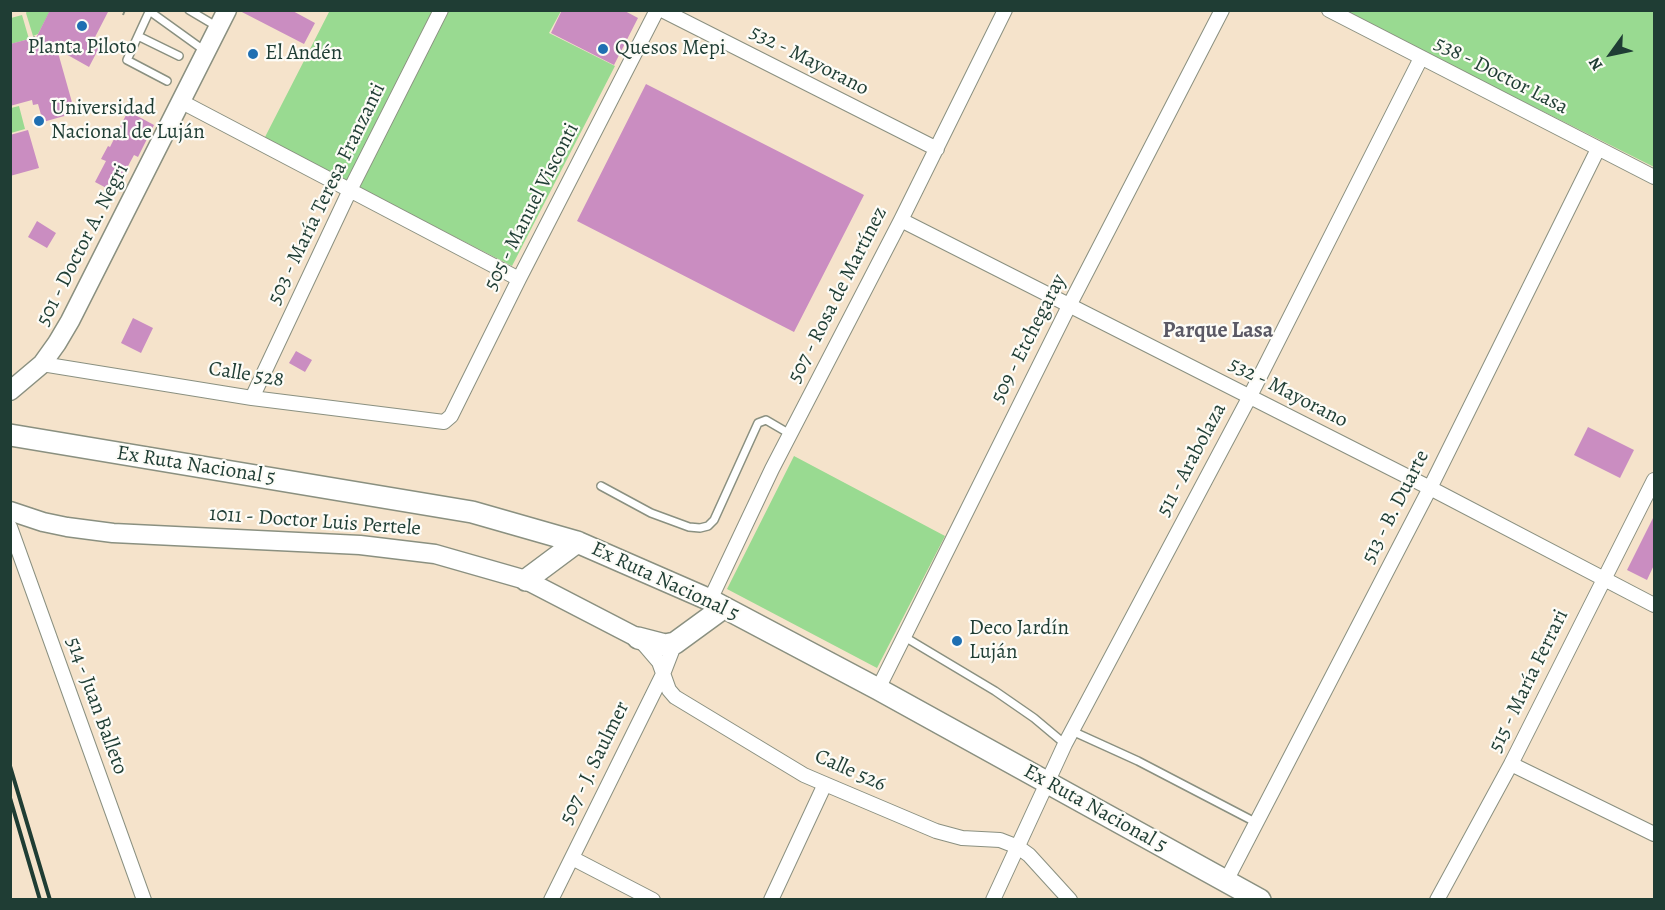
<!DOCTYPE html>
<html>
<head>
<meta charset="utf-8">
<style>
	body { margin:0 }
	#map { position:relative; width:1665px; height:910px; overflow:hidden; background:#f5e3cb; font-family:Alegreya,serif }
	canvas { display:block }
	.frame { position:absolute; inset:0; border:12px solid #1f3d34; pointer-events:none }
	.north { position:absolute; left:1581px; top:24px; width:60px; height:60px; -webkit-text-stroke:4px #fdfcf7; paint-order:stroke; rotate:237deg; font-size:16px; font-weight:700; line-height:24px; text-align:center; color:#1f3d34 }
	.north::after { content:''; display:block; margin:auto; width:21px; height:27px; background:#1f3d34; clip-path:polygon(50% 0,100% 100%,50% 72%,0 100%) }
</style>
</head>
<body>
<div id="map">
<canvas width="1665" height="910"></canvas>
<div class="frame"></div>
<div class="north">N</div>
</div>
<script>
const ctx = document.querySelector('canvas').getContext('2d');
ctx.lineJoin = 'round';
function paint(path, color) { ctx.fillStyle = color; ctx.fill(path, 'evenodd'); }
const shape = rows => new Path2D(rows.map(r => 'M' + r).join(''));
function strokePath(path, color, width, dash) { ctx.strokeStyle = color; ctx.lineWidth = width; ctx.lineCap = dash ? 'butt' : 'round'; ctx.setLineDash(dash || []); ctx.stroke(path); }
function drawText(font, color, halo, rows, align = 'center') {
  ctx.font = font + ' Alegreya,serif'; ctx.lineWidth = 4.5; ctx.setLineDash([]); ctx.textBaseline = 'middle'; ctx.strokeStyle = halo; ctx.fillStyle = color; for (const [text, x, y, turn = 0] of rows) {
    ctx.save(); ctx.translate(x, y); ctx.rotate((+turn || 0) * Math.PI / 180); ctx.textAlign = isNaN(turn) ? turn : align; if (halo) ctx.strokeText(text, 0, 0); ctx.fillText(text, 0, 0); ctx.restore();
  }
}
paint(shape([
	[27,11,50,11,38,34,33,36,26,13],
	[326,11,561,11,549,33,615,66,512,266,264,139,329,12],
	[1343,11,1654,11,1654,167],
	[22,15,29,39,11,44,11,18],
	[19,106,25,129,11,133,11,108],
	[794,456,945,536,877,668,727,589]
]), '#99da91');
paint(shape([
	[50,10,109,10,93,41,100,46,89,67,57,49,75,113,43,122,38,104,33,105,32,100,10,106,10,44,33,38,34,42],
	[238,10,291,10,315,23,304,44],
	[562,10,623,10,638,18,614,65,551,33],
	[646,84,864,195,794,332,577,221],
	[128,111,154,125,138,157,134,155,114,192,95,182,106,161,101,159,108,146,110,147],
	[28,130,39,168,10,176,10,135],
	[37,221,56,233,47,248,28,237],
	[133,318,153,328,141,353,121,343],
	[296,351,312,360,305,372,289,363],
	[1588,427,1634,450,1620,478,1574,455],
	[1654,516,1654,565,1647,580,1627,570]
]), '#ca8dc1');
const lane = shape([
	[148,10,205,51],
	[189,10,216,26],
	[149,12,127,60,167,81],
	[138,36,179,56],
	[601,486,651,513,689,527,700,528,708,526,714,520,758,423,766,420,790,434],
	[903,636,995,691,1034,718,1065,744],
	[1072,731,1138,761,1257,823]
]);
const street = shape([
	[662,10,937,149],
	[1329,10,1654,177],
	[182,102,519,279],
	[901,220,1430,488,1654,605],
	[42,364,252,398,444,422,451,416,519,279,657,10],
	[252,398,350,190,441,10],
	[10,527,144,900],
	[710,600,772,469,901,220,1005,10],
	[641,641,659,662,669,690,675,697,804,775,825,784,936,831,962,838,1000,840,1018,847,1029,855,1070,900],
	[878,689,1069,306,1222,10],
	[1511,764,1654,834],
	[572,858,653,900],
	[1226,881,1430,488,1598,149],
	[551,900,663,674,675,643],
	[771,900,825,784],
	[993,900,1065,744,1249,398,1421,58],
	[1437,900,1511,764,1654,480]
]);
const secondary = shape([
	[10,391,42,364,57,343,70,321,227,10],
	[10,511,43,522,67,527,113,533,360,545,435,554,526,580,638,638]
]);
const primary = shape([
	[10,435,472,512,577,542,710,600,878,689,1260,900],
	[526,580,577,542],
	[638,638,665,645,675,643,723,608]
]);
strokePath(lane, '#8a9080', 10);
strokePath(street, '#8a9080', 16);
strokePath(secondary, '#8a9080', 21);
strokePath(primary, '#8a9080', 24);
strokePath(shape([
	[123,15,125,10],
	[37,40,34,37,38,39]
]), '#8a9080', 2, [4.5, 4.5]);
strokePath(lane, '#fff', 7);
strokePath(street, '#fff', 14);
strokePath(secondary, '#fff', 18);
strokePath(primary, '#fff', 21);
strokePath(shape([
	[10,766,50,900],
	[10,798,40,900]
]), '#1f3d34', 4);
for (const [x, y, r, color] of [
	[82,26,6,"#1f6fb2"],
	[603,49,6,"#1f6fb2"],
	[253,54,6,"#1f6fb2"],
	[39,121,6,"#1f6fb2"],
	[957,641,6,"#1f6fb2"]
]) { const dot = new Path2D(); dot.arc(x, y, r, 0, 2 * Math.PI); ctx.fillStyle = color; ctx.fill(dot); strokePath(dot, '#fdfcf7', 2); }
drawText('21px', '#1f3d34', '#fdfcf7', [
	["Planta Piloto",82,48,"center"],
	["Quesos Mepi",615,49],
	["El Andén",265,54],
	["Universidad",51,109],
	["Nacional de Luján",51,133],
	["Deco Jardín",969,629],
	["Luján",969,653]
], 'left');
drawText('21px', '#1f3d34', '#fdfcf7', [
	["532 - Mayorano",809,61,27],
	["538 - Doctor Lasa",1501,76,27],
	["503 - María Teresa Franzanti",327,194,-64],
	["505 - Manuel Visconti",532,207,-63],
	["501 - Doctor A. Negri",83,245,-63],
	["507 - Rosa de Martínez",838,295,-63],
	["509 - Etchegaray",1029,339,-63],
	["Calle 528",246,375,9],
	["532 - Mayorano",1288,393,27],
	["511 - Arabolaza",1192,460,-62],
	["Ex Ruta Nacional 5",196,466,9],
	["513 - B. Duarte",1396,507,-63],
	["1011 - Doctor Luis Pertele",315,522,4],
	["Ex Ruta Nacional 5",665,582,25],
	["515 - María Ferrari",1529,681,-64],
	["514 - Juan Balleto",96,706,70],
	["507 - J. Saulmer",595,763,-64],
	["Calle 526",850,771,24],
	["Ex Ruta Nacional 5",1095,809,29]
]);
drawText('bold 22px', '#5b5965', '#fdfcf7', [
	["Parque Lasa",1218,332]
]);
</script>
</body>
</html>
